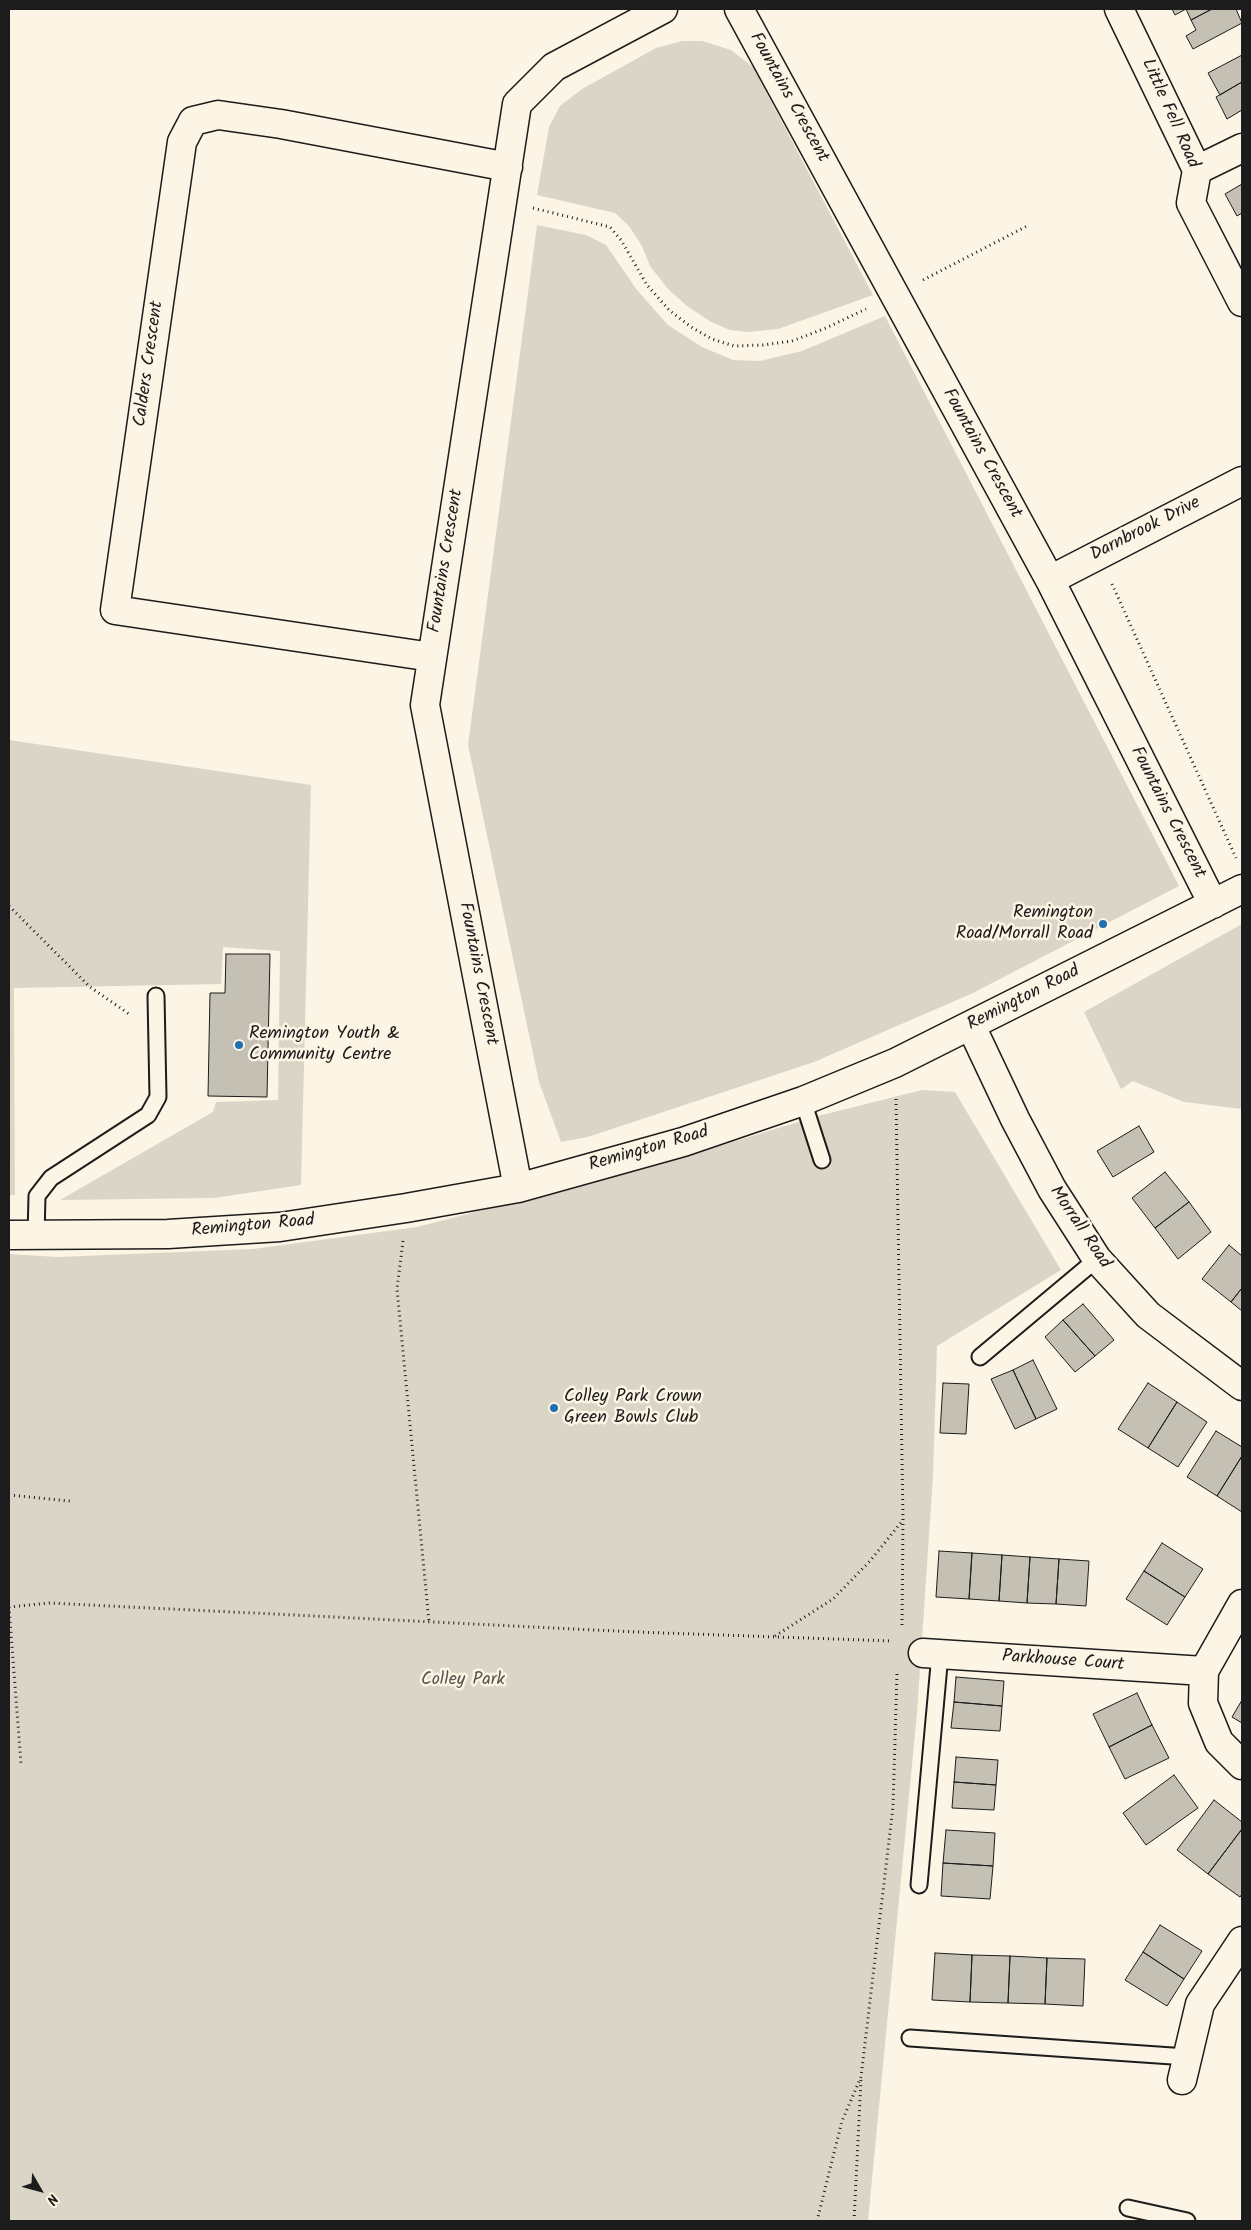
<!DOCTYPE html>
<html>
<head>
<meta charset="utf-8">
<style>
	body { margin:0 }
	#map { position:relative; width:1251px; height:2230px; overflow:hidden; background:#fcf5e5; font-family:Kalam,sans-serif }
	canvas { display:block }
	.frame { position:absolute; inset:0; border:10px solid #1c1c1c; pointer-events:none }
	.north { position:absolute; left:15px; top:2165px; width:50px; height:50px; -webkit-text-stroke:4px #fcf5e5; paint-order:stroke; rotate:128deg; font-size:14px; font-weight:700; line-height:20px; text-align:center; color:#1c1c1c }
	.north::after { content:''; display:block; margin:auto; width:18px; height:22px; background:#1c1c1c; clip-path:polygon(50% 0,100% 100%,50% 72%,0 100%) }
</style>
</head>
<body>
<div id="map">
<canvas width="1251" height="2230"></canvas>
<div class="frame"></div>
<div class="north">N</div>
</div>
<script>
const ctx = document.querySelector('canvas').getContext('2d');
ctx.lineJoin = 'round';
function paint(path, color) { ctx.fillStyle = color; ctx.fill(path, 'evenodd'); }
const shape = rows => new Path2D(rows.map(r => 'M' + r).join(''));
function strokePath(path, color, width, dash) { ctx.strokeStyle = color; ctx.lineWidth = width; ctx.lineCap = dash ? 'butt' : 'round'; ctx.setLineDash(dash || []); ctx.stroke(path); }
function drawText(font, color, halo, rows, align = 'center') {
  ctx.font = font + ' Kalam,sans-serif'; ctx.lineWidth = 5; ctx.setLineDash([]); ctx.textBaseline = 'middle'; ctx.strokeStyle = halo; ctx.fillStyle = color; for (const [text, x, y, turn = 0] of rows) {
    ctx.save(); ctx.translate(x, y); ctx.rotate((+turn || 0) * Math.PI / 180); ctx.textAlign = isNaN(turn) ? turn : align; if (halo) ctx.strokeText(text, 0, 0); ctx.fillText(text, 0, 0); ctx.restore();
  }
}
paint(shape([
	[682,41,702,41,731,50,753,67,873,295,778,329,748,332,730,330,711,322,687,306,668,289,650,266,642,246,629,226,615,213,537,195,549,127,560,106,582,89,656,48],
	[537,225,586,235,606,245,637,290,668,325,702,347,733,360,760,361,802,351,885,316,1179,886,973,993,814,1062,588,1137,561,1142,539,1082,468,745],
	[9,740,311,785,301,1185,214,1198,60,1200,213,1112,216,1102,278,1100,280,951,223,947,221,984,14,988,15,1195,9,1195],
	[1242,924,1242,1109,1184,1102,1133,1081,1121,1089,1084,1012],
	[922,1090,955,1092,1061,1270,937,1346,933,1476,917,1713,868,2221,9,2221,9,1254,58,1257,253,1249,417,1227,643,1169,818,1116]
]), '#dbd5c8');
const building = shape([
	[1172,9,1212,9,1191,20,1186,9,1175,15,1172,9],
	[1212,9,1236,9,1242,23,1193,49,1186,36,1196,30,1191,20,1212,9],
	[1242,55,1242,82,1220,95,1208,73,1242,55],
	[1242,82,1242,110,1227,119,1216,97,1242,82],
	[1242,184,1242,213,1237,216,1225,194,1242,184],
	[226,954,270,954,267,1097,208,1096,210,993,225,993,226,954],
	[1139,1126,1154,1152,1113,1177,1097,1151,1139,1126],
	[1165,1172,1189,1202,1155,1228,1132,1198,1165,1172],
	[1189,1202,1211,1232,1178,1259,1155,1228,1189,1202],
	[1229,1245,1242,1256,1242,1288,1231,1302,1202,1279,1229,1245],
	[1242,1288,1242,1311,1231,1302,1242,1288],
	[1083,1304,1114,1340,1095,1356,1063,1320,1083,1304],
	[1063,1320,1095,1356,1075,1372,1045,1337,1063,1320],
	[1033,1360,1057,1409,1036,1419,1013,1370,1033,1360],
	[1013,1370,1036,1419,1015,1429,991,1379,1013,1370],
	[943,1383,969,1384,966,1434,940,1433,943,1383],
	[1148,1383,1177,1402,1148,1448,1118,1429,1148,1383],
	[1177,1402,1207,1422,1178,1467,1148,1448,1177,1402],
	[1216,1431,1242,1447,1242,1456,1217,1496,1187,1477,1216,1431],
	[1242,1456,1242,1512,1217,1496,1242,1456],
	[1162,1543,1203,1569,1185,1597,1144,1571,1162,1543],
	[939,1551,972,1553,969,1599,936,1597,939,1551],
	[972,1553,1002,1555,999,1601,969,1599,972,1553],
	[1002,1555,1030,1557,1027,1603,999,1601,1002,1555],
	[1030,1557,1059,1559,1056,1604,1027,1603,1030,1557],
	[1059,1559,1089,1561,1086,1606,1056,1604,1059,1559],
	[1144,1571,1185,1597,1167,1625,1126,1599,1144,1571],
	[956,1677,1004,1681,1002,1706,954,1702,956,1677],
	[1137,1693,1152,1725,1109,1747,1093,1714,1137,1693],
	[1242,1700,1242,1723,1232,1717,1242,1700],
	[954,1702,1002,1706,1000,1731,951,1728,954,1702],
	[1152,1725,1169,1758,1125,1779,1109,1747,1152,1725],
	[956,1757,998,1760,996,1785,954,1782,956,1757],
	[1174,1775,1198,1808,1146,1845,1123,1813,1174,1775],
	[954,1782,996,1785,994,1810,952,1808,954,1782],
	[1214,1800,1242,1822,1242,1829,1208,1874,1177,1850,1214,1800],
	[1242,1829,1242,1894,1240,1897,1208,1874,1242,1829],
	[946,1830,995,1833,993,1866,943,1863,946,1830],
	[943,1863,993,1866,990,1899,941,1896,943,1863],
	[1160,1925,1202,1951,1184,1979,1143,1952,1160,1925],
	[1143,1952,1184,1979,1167,2006,1125,1980,1143,1952],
	[935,1953,972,1955,970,2002,932,2000,935,1953],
	[972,1955,1010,1956,1008,2003,970,2002,972,1955],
	[1010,1956,1047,1958,1045,2004,1008,2003,1010,1956],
	[1047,1958,1085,1959,1083,2006,1045,2004,1047,1958]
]);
paint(building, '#c4c0b3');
strokePath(building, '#1c1c1c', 1);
const lane = shape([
	[803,1101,822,1160],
	[36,1236,37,1196,51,1178,148,1115,158,1097,156,996],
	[980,1357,1097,1259],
	[919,1885,940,1654],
	[910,2038,1187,2057],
	[1128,2208,1187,2221]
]);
const street = shape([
	[739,9,1050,580,1213,904],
	[1119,9,1197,170,1191,203,1242,302],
	[1197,170,1242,148],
	[1050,580,1242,481],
	[432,657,115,610,182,142,193,121,218,115,281,124,508,167],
	[971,1026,1015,1119,1052,1189,1097,1259,1148,1315,1242,1386],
	[518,1188,425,705,517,104,554,67,663,9],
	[9,1235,168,1234,280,1227,406,1208,518,1188,683,1142,803,1101,895,1063,1242,889],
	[1242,1604,1204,1671,1203,1703,1219,1742,1242,1765],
	[923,1653,1204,1671],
	[1182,2080,1200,2004,1242,1941]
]);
strokePath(lane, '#1c1c1c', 19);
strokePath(street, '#1c1c1c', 31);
strokePath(shape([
	[533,208,610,227,621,240,647,285,669,310,691,327,712,339,734,346,763,345,792,341,826,328,866,309],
	[923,280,1029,225],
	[1112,584,1236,858],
	[9,906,90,987,129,1014],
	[896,1099,903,1520,902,1627],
	[403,1241,397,1289,429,1622],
	[9,1495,70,1501],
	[9,1607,50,1603,636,1632,892,1641],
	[9,1607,21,1764],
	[775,1636,833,1599,870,1561,903,1520],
	[817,2221,842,2121,861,2077,893,1807,897,1673],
	[854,2221,861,2080]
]), '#1c1c1c', 3, [1, 4]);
strokePath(lane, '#fcf5e5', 15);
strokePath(street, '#fcf5e5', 28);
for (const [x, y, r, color] of [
	[1103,924,5,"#1f6fb2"],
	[239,1045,5,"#1f6fb2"],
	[554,1408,5,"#1f6fb2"]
]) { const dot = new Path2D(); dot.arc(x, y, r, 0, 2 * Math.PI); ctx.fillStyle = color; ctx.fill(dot); strokePath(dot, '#fcf5e5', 2); }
drawText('18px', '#1c1c1c', '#fcf5e5', [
	["Fountains Crescent",788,98,61],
	["Little Fell Road",1169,114,66],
	["Calders Crescent",150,364,-82],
	["Fountains Crescent",981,454,61],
	["Darnbrook Drive",1146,530,-27],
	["Fountains Crescent",447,561,-81],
	["Fountains Crescent",1167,813,63],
	["Fountains Crescent",477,974,79],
	["Remington Road",1024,999,-27],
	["Remington Road",649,1150,-16],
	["Remington Road",253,1227,-5],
	["Morrall Road",1079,1228,56],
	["Parkhouse Court",1063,1662,4]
]);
drawText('18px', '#1c1c1c', '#fcf5e5', [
	["Remington",1093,914,"right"],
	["Road/Morrall Road",1093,935,"right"],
	["Remington Youth &",249,1035],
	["Community Centre",249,1056],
	["Colley Park Crown",564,1398],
	["Green Bowls Club",564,1419]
], 'left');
drawText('18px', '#555450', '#fcf5e5', [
	["Colley Park",463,1681]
]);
</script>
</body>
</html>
